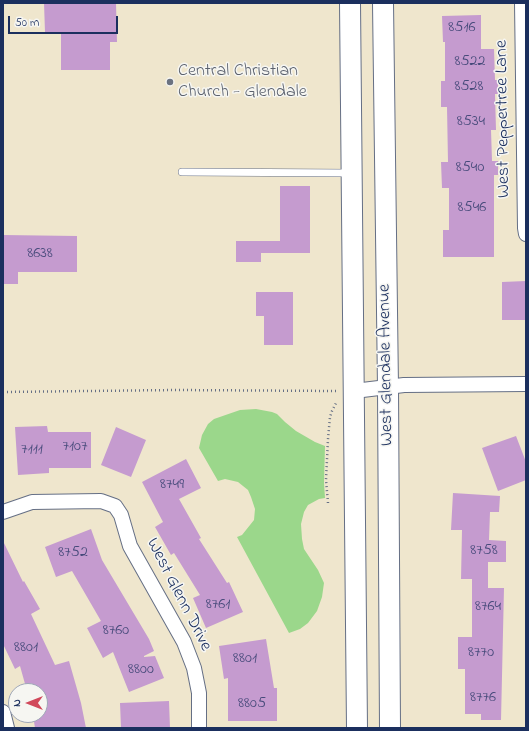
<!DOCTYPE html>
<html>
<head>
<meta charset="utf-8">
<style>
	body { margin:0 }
	#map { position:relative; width:529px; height:731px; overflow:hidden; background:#efe6cd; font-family:"Indie Flower",sans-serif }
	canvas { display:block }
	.frame { position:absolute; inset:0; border:4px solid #1b2f5e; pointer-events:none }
	.north { position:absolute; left:8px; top:683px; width:40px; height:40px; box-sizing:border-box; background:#f6f6f2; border:1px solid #9ea6b7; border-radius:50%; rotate:270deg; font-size:11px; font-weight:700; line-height:16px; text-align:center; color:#1b2f5e }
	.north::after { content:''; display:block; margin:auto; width:14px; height:18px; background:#d1495b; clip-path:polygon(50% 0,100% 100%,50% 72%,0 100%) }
	.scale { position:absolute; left:8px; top:16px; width:110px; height:18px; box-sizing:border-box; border:2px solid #1b2f5e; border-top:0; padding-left:5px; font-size:12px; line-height:14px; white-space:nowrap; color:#1b2f5e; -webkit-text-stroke:3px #f6f6f2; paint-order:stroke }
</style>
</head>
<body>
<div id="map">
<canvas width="529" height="731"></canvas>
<div class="frame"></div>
<div class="north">N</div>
<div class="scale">50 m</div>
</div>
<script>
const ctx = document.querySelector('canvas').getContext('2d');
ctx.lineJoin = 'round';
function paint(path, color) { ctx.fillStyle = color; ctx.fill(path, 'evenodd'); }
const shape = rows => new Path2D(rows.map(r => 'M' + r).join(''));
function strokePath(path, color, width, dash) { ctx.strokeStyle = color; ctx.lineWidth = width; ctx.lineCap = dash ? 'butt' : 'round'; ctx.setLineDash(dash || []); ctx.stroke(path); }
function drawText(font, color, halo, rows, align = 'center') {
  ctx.font = font + ' "Indie Flower",sans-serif'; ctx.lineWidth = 3; ctx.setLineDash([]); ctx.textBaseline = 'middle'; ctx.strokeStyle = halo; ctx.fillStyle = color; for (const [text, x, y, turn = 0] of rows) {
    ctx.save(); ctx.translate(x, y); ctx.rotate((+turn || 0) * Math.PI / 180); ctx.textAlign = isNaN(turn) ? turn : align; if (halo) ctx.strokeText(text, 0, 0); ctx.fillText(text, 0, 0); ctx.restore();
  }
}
paint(shape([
	[256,409,272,412,277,414,285,422,296,431,315,442,325,446,324,483,325,498,319,499,308,505,304,512,301,524,302,539,304,549,318,570,324,583,322,597,317,611,308,623,300,629,289,633,237,537,242,535,254,520,255,509,251,497,248,490,238,482,225,479,218,481,199,448,202,435,208,424,214,419,240,410]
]), '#9bd78b');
paint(shape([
	[44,3,116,3,117,42,110,42,110,70,61,70,61,32,45,32],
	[481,15,481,49,494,49,495,80,498,80,498,94,495,94,496,130,491,130,492,161,498,161,498,175,494,175,494,257,443,257,443,230,449,230,449,188,442,188,441,162,448,162,447,107,441,107,441,81,445,81,445,42,443,42,442,16],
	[280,186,310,186,310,253,261,253,261,262,236,262,236,241,280,241],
	[3,235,77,236,77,272,18,272,18,284,3,284],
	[526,281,526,320,502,320,502,282],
	[256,292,293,292,293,345,264,345,264,316,256,316],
	[47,426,48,432,91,432,91,468,49,468,49,473,18,475,15,427],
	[116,427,146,440,131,477,101,465],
	[516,436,526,462,526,480,498,491,482,448],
	[186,459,201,488,179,499,201,538,199,539,227,583,229,582,243,612,206,628,193,598,200,595,174,553,171,555,155,527,163,522,142,482],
	[453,493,500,496,499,512,490,512,489,540,506,541,506,562,488,562,488,588,504,588,501,720,481,720,481,714,465,714,465,669,458,669,458,637,472,637,472,579,461,579,462,530,451,530],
	[91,529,102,560,149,639,154,651,144,656,144,657,155,656,164,678,129,692,113,652,103,658,87,628,101,621,72,571,56,577,45,547],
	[3,541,23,582,24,581,40,609,31,614,55,665,69,661,81,703,86,728,35,728,33,715,40,715,40,691,27,691,20,666,15,669,3,644],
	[266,639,274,688,277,688,277,721,228,721,228,678,224,679,219,646],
	[169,701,170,728,121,728,120,703]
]), '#c59bcf');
const lane = shape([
	[182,172,350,173]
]);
const street = shape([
	[522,3,525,228,526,234],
	[354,391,404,385,526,384],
	[3,512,32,502,101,501,115,506,121,515,130,546,184,642,194,668,199,693,199,728],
	[3,712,7,728]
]);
const secondary = shape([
	[350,3,357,728],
	[383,3,388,388,390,728]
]);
strokePath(lane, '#656f85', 8);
strokePath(street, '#656f85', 16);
strokePath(secondary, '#656f85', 22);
strokePath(shape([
	[3,392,175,390,336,391],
	[328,503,326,480,328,439,330,417,332,411,336,403]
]), '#656f85', 2.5, [1, 3]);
strokePath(lane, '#fff', 7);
strokePath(street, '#fff', 14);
strokePath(secondary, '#fff', 20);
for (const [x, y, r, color] of [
	[170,82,4,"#6b7280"]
]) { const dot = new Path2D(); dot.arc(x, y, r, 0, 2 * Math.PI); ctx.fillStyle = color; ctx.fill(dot); strokePath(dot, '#f6f6f2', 1.5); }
drawText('16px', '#464a7a', null, [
	["8516",462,28],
	["8522",470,62],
	["8528",469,87],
	["8534",471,122],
	["8540",470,168],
	["8546",472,208],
	["8638",40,254],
	["7107",75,447],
	["7111",32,450],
	["8749",172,485],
	["8758",484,551],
	["8752",73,553],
	["8761",218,605],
	["8764",488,607],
	["8760",116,631],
	["8801",26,648],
	["8770",481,653],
	["8801",245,659],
	["8800",141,670],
	["8776",483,698],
	["8805",252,704]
]);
drawText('18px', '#5b616d', '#f6f6f2', [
	["Central Christian",178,72],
	["Church - Glendale",178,93]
], 'left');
drawText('18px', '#1b2f5e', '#f6f6f2', [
	["West Peppertree Lane",504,119,-91],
	["West Glendale Avenue",387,365,-91],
	["West Glenn Drive",178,595,63]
]);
</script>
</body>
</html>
